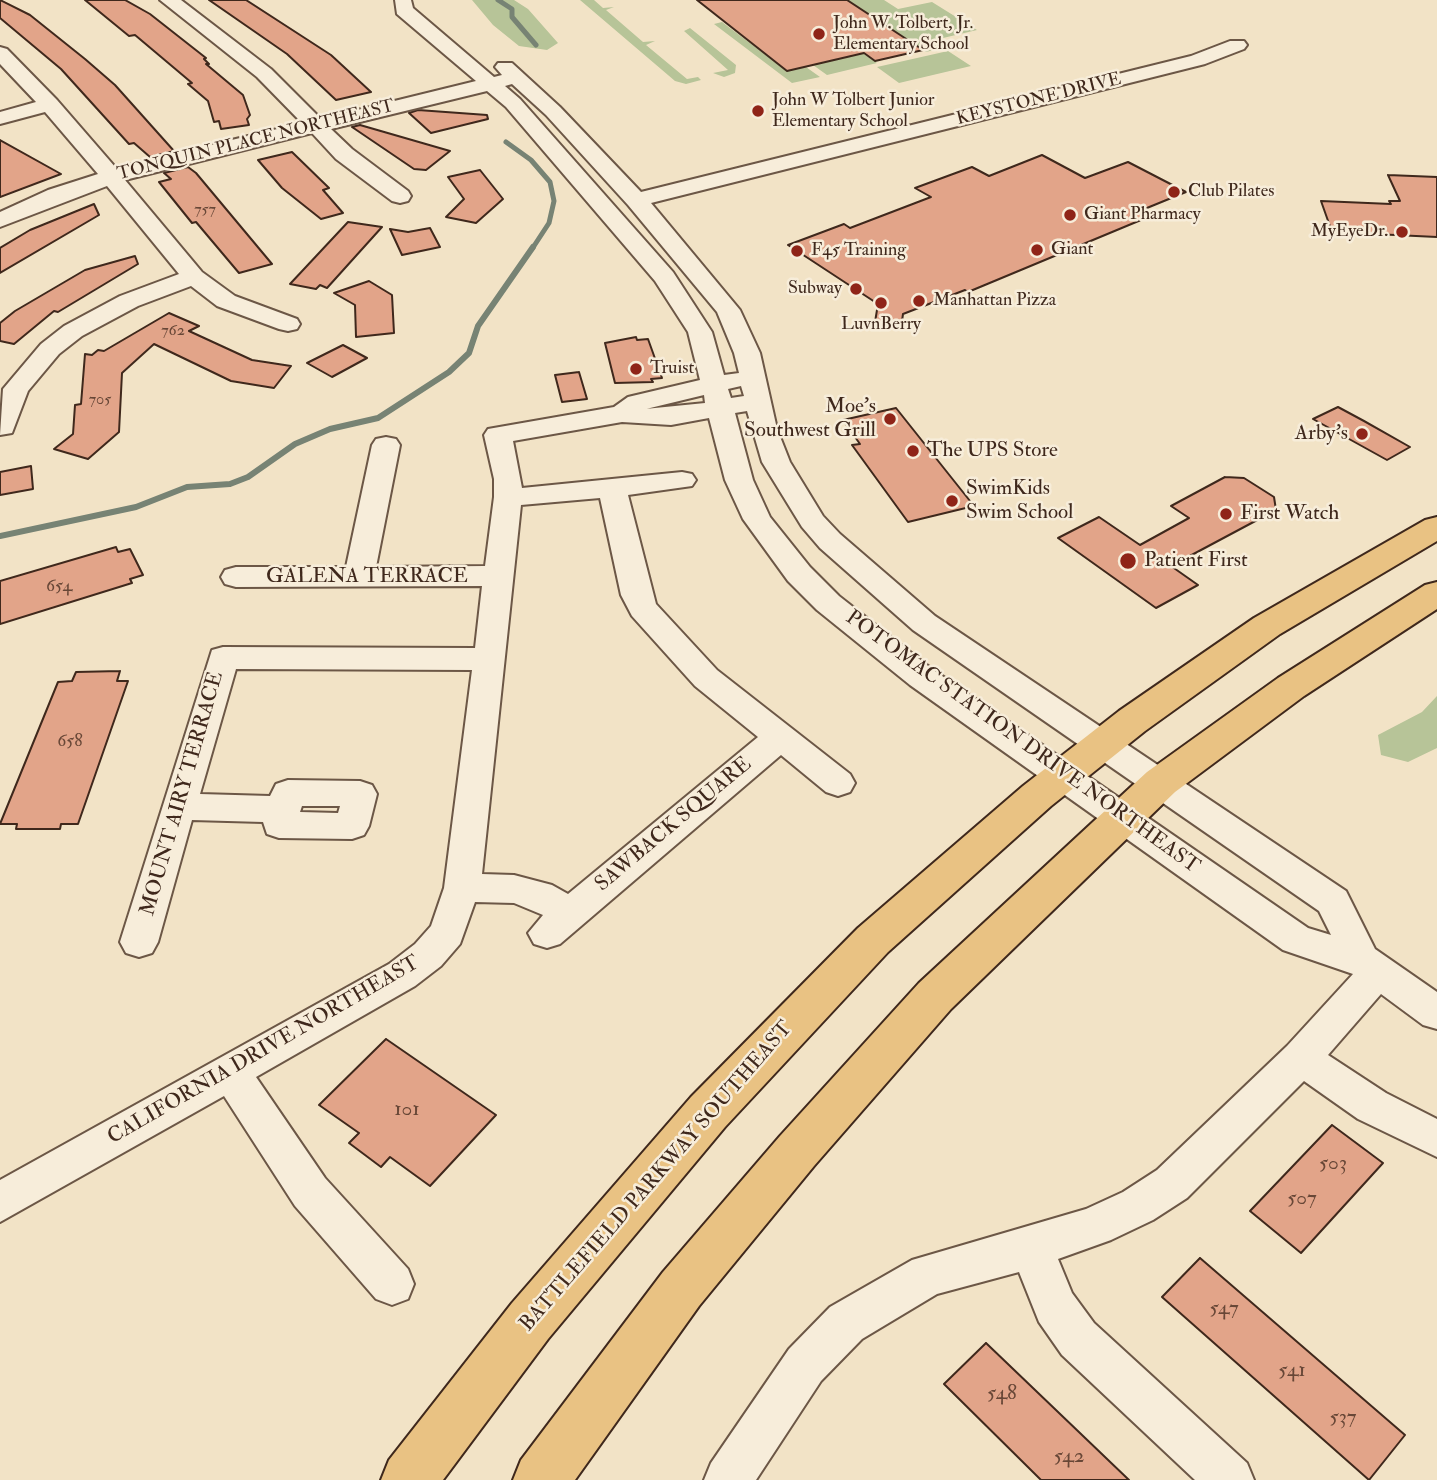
<!DOCTYPE html>
<html>
<head>
<meta charset="utf-8">
<style>
	body { margin:0 }
	canvas { display:block; background:#f2e3c6 }
</style>
</head>
<body>
<canvas width="1437" height="1480"></canvas>
<script>
const ctx = document.querySelector('canvas').getContext('2d');
ctx.lineJoin = 'round';
function paint(path, color) { ctx.fillStyle = color; ctx.fill(path, 'evenodd'); }
const shape = rows => new Path2D(rows.map(r => 'M' + r).join(''));
function strokePath(path, color, width, dash) { ctx.strokeStyle = color; ctx.lineWidth = width; ctx.lineCap = dash ? 'butt' : 'round'; ctx.setLineDash(dash || []); ctx.stroke(path); }
function drawText(font, color, halo, rows, align = 'center') {
  ctx.font = font + ' "IM FELL Double Pica",serif'; ctx.lineWidth = 5; ctx.setLineDash([]); ctx.textBaseline = 'middle'; ctx.strokeStyle = halo; ctx.fillStyle = color; for (const [text, x, y, turn = 0] of rows) {
    ctx.save(); ctx.translate(x, y); ctx.rotate((+turn || 0) * Math.PI / 180); ctx.textAlign = isNaN(turn) ? turn : align; if (halo) ctx.strokeText(text, 0, 0); ctx.fillText(text, 0, 0); ctx.restore();
  }
}
paint(shape([
	[472,0,514,0,528,9,558,43,547,50,519,46,493,25],
	[580,0,594,0,603,8,614,7,606,10,643,42,655,41,646,45,687,79,698,77,701,80,686,84,675,81],
	[847,0,884,0,898,9,932,2,977,30,943,38,941,48,926,52],
	[722,22,787,71,806,67,820,77,792,83,714,24],
	[690,28,736,65,735,73,724,77,713,73,728,70,684,31],
	[839,37,877,63,827,75,813,65,832,61],
	[948,51,971,66,899,83,877,67],
	[1437,696,1437,748,1408,762,1381,755,1378,735,1422,712]
]), '#b7c498');
strokePath(shape([
	[498,0,512,9,512,17,536,45],
	[506,142,531,160,550,182,554,201,549,223,532,249]
]), '#778374', 5);
strokePath(shape([
	[0,536,136,507,187,487,230,484,248,477,295,444,330,429,378,418,449,372,469,353,478,326,533,247]
]), '#778374', 6);
const building = shape([
	[0,0,30,15,85,59,115,85,174,151,150,157,134,143,129,144,61,69,0,18,0,0],
	[85,0,125,0,150,14,206,58,204,59,209,64,206,64,243,95,250,115,247,119,249,125,221,129,219,121,214,122,208,101,188,84,192,83,135,35,129,36,85,0],
	[209,0,246,0,331,55,371,92,336,100,287,54,209,0],
	[697,0,847,0,923,50,875,61,864,53,787,71,697,0],
	[418,110,487,115,488,119,431,133,409,113,418,110],
	[360,125,450,151,426,170,414,169,352,127,360,125],
	[0,140,61,174,0,197,0,140],
	[292,152,329,188,323,190,343,213,321,219,282,188,258,160,292,152],
	[1042,155,1085,178,1128,162,1186,192,1142,210,1153,215,968,292,965,290,903,314,902,321,894,324,875,322,878,304,788,245,844,224,850,228,931,197,915,188,972,167,989,176,1042,155],
	[188,167,196,173,272,264,239,273,196,222,192,223,159,182,171,179,164,173,188,167],
	[480,170,503,199,476,223,446,217,464,199,448,177,480,170],
	[1388,175,1437,177,1437,237,1332,232,1321,201,1391,204,1389,201,1400,201,1388,175],
	[94,204,99,215,0,273,0,248,30,230,94,204],
	[348,222,382,227,327,288,320,285,316,289,290,284,348,222],
	[430,228,440,247,402,255,390,229,408,232,430,228],
	[135,256,138,264,58,312,54,311,14,344,0,341,0,323,15,311,85,270,135,256],
	[369,281,392,295,394,333,356,337,355,305,334,293,369,281],
	[169,313,199,326,189,331,252,360,291,366,274,388,231,381,154,344,122,373,119,432,88,459,54,449,73,434,75,405,81,404,85,354,92,355,98,350,104,351,169,313],
	[636,337,637,340,648,339,662,378,651,379,653,382,615,383,605,343,636,337],
	[343,345,367,358,332,377,307,363,343,345],
	[579,372,587,399,562,402,555,375,579,372],
	[1338,407,1364,421,1410,447,1387,460,1313,419,1338,407],
	[896,408,974,506,908,522,852,445,860,444,843,420,896,408],
	[31,466,33,489,0,495,0,472,31,466],
	[1225,477,1244,478,1274,497,1276,510,1171,566,1198,585,1156,608,1058,538,1099,517,1140,545,1189,518,1171,506,1225,477],
	[116,547,118,552,130,549,143,575,130,579,132,583,0,624,0,581,116,547],
	[120,671,117,681,128,681,78,824,61,824,60,829,16,829,17,824,0,824,58,682,72,681,76,672,120,671],
	[386,1039,496,1115,430,1186,390,1157,381,1167,349,1143,359,1133,319,1105,386,1039],
	[1332,1125,1383,1163,1301,1253,1250,1211,1332,1125],
	[1200,1258,1405,1435,1369,1480,1162,1297,1200,1258],
	[986,1343,1129,1480,1041,1480,944,1384,986,1343]
]);
paint(building, '#e2a489');
strokePath(building, '#3f281c', 2);
const minor = shape([
	[160,0,181,0,271,69,321,119,476,81,397,14,395,0,411,0,413,8,494,77,502,75,495,67,498,63,512,63,560,107,641,192,1191,56,1230,41,1244,41,1247,45,1244,49,1205,64,651,203,740,310,760,353,777,429,790,462,823,516,840,534,935,616,1346,891,1375,949,1437,992,1437,1029,1423,1025,1381,994,1328,1055,1386,1093,1437,1119,1437,1157,1358,1119,1304,1081,1187,1198,1153,1220,1111,1240,1058,1259,1072,1293,1094,1323,1247,1463,1254,1480,1195,1480,1062,1355,1039,1322,1019,1272,937,1294,862,1339,821,1381,756,1480,704,1480,711,1463,789,1349,830,1307,912,1260,1086,1209,1123,1192,1157,1170,1287,1046,1353,974,1283,950,910,685,817,610,788,581,743,519,725,480,709,418,671,425,622,422,513,441,522,488,682,472,692,474,696,480,692,486,628,495,656,604,717,670,850,774,855,783,850,792,838,796,826,792,781,755,560,944,547,948,534,944,528,933,543,915,514,903,475,902,460,944,441,966,415,986,256,1077,325,1178,408,1269,414,1284,408,1299,392,1305,376,1299,295,1206,224,1096,0,1222,0,1180,389,964,415,944,431,926,444,888,472,670,236,669,200,794,270,796,276,784,288,780,360,781,372,785,377,794,369,826,364,835,352,839,279,838,267,834,263,822,192,820,158,942,152,953,139,957,126,953,120,942,212,650,223,647,475,648,482,586,236,587,225,584,221,577,225,570,236,567,346,567,372,445,376,439,386,437,396,439,400,445,376,567,485,566,494,497,494,479,484,435,488,429,614,407,628,397,700,380,688,332,655,281,506,107,487,91,331,129,352,149,408,191,411,196,408,201,400,203,392,201,336,159,312,133,125,180,202,272,235,296,297,319,300,324,297,329,288,331,279,329,217,306,191,286,138,306,82,336,59,354,28,391,12,433,0,435,3,389,41,344,64,326,120,296,179,274,107,186,0,227,0,212,48,190,98,174,45,112,0,124,0,112,36,102,0,64,0,47,7,49,57,100,116,168,302,123,257,77,160,0],
	[512,84,546,115,628,205,717,312,734,353,739,373,724,375,712,332,673,272,520,99,505,86,512,84],
	[741,386,744,396,731,398,728,389,741,386],
	[704,395,705,403,645,409,646,409,704,395],
	[747,411,762,462,802,527,820,548,913,630,1319,911,1331,935,1308,928,932,669,839,596,810,567,770,517,753,480,735,413,747,411],
	[600,498,621,595,632,616,695,686,758,737,568,894,552,885,514,875,482,874,521,505,600,498],
	[302,806,340,806,338,813,300,812,302,806]
]);
const major = shape([
	[1437,517,1437,541,1280,634,1145,731,1051,806,888,952,725,1127,548,1339,443,1480,381,1480,389,1460,512,1303,691,1097,858,928,1023,786,1119,711,1254,618,1425,520,1437,517],
	[1437,582,1437,609,1304,696,1175,792,951,1009,814,1166,699,1306,575,1480,513,1480,521,1460,663,1272,780,1136,919,983,1147,772,1278,678,1425,585,1437,582]
]);
strokePath(minor, '#6c5746', 4);
strokePath(major, '#3f281c', 4);
paint(minor, '#f7edda');
paint(major, '#e9c283');
for (const [x, y, r, color] of [
	[819,34,7,"#8f2418"],
	[758,111,7,"#8f2418"],
	[1174,192,7,"#8f2418"],
	[1070,215,7,"#8f2418"],
	[1402,232,7,"#8f2418"],
	[1037,250,7,"#8f2418"],
	[797,251,7,"#8f2418"],
	[856,289,7,"#8f2418"],
	[919,301,7,"#8f2418"],
	[881,303,7,"#8f2418"],
	[636,369,7,"#8f2418"],
	[890,419,7,"#8f2418"],
	[1362,434,7,"#8f2418"],
	[913,451,7,"#8f2418"],
	[952,501,7,"#8f2418"],
	[1226,514,7,"#8f2418"],
	[1128,561,9,"#8f2418"]
]) { const dot = new Path2D(); dot.arc(x, y, r, 0, 2 * Math.PI); ctx.fillStyle = color; ctx.fill(dot); strokePath(dot, '#f7edda', 2.5); }
drawText('16px', '#684737', null, [
	["757",205,211],
	["762",173,332],
	["705",100,401]
]);
drawText('18px', '#3f281c', '#f7edda', [
	["John W. Tolbert, Jr.",833,24],
	["Elementary School",833,45],
	["John W Tolbert Junior",772,101],
	["Elementary School",772,122],
	["Club Pilates",1188,192],
	["Giant Pharmacy",1084,215],
	["MyEyeDr.",1388,232,"right"],
	["Giant",1051,250],
	["F45 Training",811,251],
	["Subway",842,289,"right"],
	["Manhattan Pizza",933,301],
	["LuvnBerry",881,325,"center"],
	["Truist",650,369]
], 'left');
drawText('18px', '#3f281c', '#f7edda', [
	["KEYSTONE DRIVE",1039,100,-14],
	["TONQUIN PLACE NORTHEAST",256,141,-14]
]);
drawText('18px', '#684737', null, [
	["654",59,587],
	["658",70,742]
]);
drawText('21px', '#3f281c', '#f7edda', [
	["Moe's",876,407,"right"],
	["Southwest Grill",876,431,"right"],
	["Arby's",1348,434,"right"],
	["The UPS Store",927,451],
	["SwimKids",966,489],
	["Swim School",966,513],
	["First Watch",1240,514],
	["Patient First",1144,561]
], 'left');
drawText('21px', '#3f281c', '#f7edda', [
	["GALENA TERRACE",367,577],
	["POTOMAC STATION DRIVE NORTHEAST",1022,743,36],
	["MOUNT AIRY TERRACE",183,794,-74],
	["SAWBACK SQUARE",674,825,-40],
	["CALIFORNIA DRIVE NORTHEAST",264,1051,-30],
	["BATTLEFIELD PARKWAY SOUTHEAST",657,1177,-49]
]);
drawText('21px', '#684737', null, [
	["101",407,1110],
	["503",1333,1164],
	["507",1302,1199],
	["547",1224,1309],
	["541",1292,1371],
	["548",1002,1394],
	["537",1343,1418],
	["542",1069,1457]
]);
</script>
</body>
</html>
